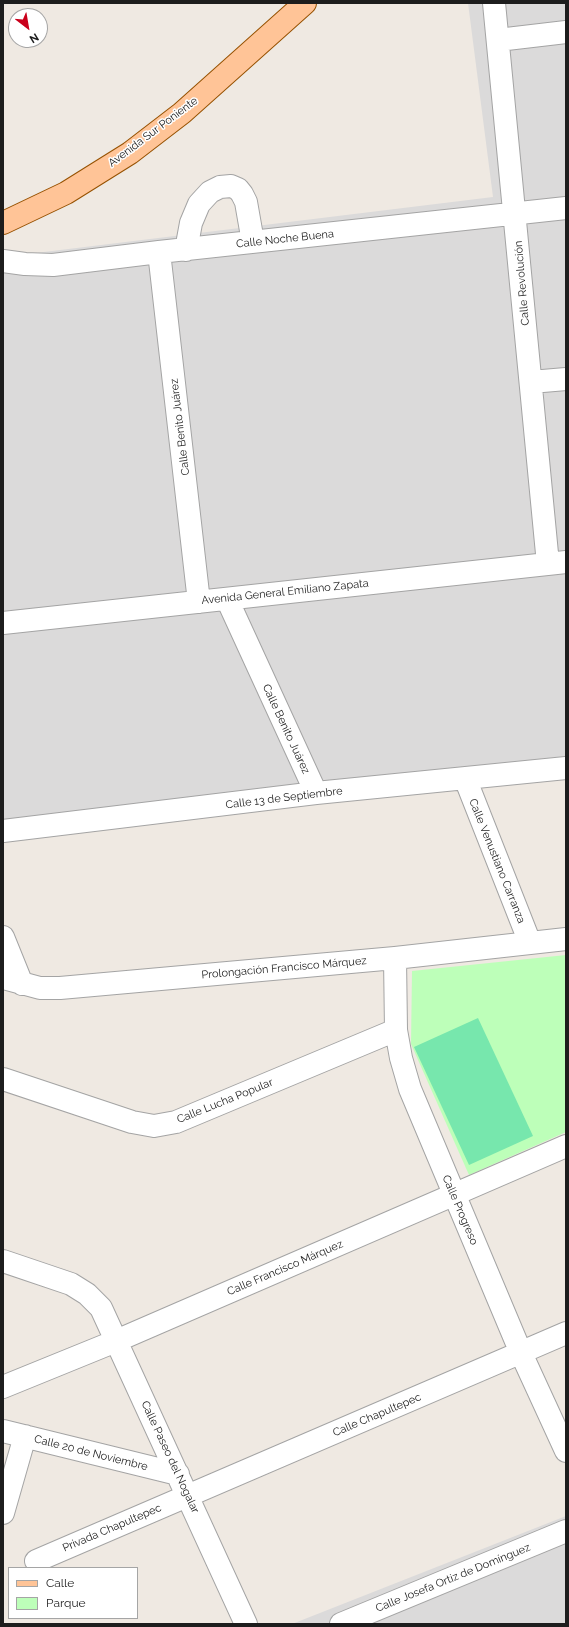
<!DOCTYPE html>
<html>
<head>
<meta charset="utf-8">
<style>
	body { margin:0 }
	#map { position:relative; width:569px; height:1627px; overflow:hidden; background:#efe9e2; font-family:Raleway,sans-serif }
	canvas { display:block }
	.frame { position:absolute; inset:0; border:4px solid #1d1d1d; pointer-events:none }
	.legend { position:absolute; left:8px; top:1567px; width:130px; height:52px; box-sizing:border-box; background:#fff; border:1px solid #a5a5a5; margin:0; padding:5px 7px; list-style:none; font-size:12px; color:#1d1d1d }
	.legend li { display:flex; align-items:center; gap:8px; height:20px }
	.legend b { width:20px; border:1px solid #a5a5a5 }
	.north { position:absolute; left:8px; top:8px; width:40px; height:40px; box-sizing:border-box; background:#fff; border:1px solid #a5a5a5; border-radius:50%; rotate:149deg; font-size:11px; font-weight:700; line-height:16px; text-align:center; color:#1d1d1d }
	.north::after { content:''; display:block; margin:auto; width:14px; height:18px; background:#ca001b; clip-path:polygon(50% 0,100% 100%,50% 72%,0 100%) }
</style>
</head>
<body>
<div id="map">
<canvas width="569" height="1627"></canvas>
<div class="frame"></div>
<ul class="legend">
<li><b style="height:5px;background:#ffc497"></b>Calle</li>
<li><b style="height:11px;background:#bdffb9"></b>Parque</li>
</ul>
<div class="north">N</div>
</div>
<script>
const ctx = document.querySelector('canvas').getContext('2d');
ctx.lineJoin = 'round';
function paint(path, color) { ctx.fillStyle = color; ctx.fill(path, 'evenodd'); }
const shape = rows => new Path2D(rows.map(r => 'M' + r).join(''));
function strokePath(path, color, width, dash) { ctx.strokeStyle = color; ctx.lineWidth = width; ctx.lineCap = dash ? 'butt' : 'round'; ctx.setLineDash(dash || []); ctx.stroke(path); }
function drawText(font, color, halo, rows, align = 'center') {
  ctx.font = font + ' Raleway,sans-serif'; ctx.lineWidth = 3; ctx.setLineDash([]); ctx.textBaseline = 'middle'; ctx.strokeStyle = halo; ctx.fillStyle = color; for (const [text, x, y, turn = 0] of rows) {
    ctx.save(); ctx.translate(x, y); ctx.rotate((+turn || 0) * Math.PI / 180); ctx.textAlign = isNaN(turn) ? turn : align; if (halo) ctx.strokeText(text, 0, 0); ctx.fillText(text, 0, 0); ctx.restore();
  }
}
paint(shape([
	[468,3,566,3,566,756,3,823,3,257,493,197],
	[566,1516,566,1624,292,1624]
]), '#dbdada');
paint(shape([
	[566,955,566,1132,469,1175,411,1044,412,971]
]), '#bdffb9');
paint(shape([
	[478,1018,533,1136,469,1165,414,1047]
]), '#77e7ad');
const minor = shape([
	[494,3,548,564],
	[498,40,566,32],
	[186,250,191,223,199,204,210,192,220,187,231,186,238,189,242,194,246,202,253,242],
	[159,252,199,602],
	[3,261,25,264,53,265,159,252,566,208],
	[531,382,566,379],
	[227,599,316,793],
	[3,623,566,562],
	[465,778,530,943],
	[3,831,316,793,566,768],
	[3,937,22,984],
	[395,958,396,1030,401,1058,410,1089,521,1353,566,1451],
	[3,978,40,988,60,988,395,958,566,939],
	[3,1079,132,1122,154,1126,176,1122,396,1030],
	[3,1261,71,1284,87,1294,101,1308,246,1624],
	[3,1387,116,1341,566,1146],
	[3,1431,178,1474],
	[3,1513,25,1436],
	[36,1561,566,1333],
	[341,1624,566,1531]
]);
const major = shape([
	[3,223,66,193,130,153,182,113,305,3]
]);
strokePath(minor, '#a4a4a4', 24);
strokePath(major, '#965100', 24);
strokePath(minor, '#fff', 22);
strokePath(major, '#ffc497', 22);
drawText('11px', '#1d1d1d', '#fff', [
	["Avenida Sur Poniente",153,132,-37],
	["Calle Noche Buena",285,239,-6],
	["Calle Revolución",522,283,-95],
	["Calle Benito Juárez",180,427,-97],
	["Avenida General Emiliano Zapata",285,592,-6],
	["Calle Benito Juárez",286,729,65],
	["Calle 13 de Septiembre",284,798,-7],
	["Calle Venustiano Carranza",497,861,68],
	["Prolongación Francisco Márquez",284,968,-5],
	["Calle Lucha Popular",225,1101,-22],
	["Calle Progreso",460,1210,67],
	["Calle Francisco Márquez",285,1268,-23],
	["Calle Chapultepec",377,1415,-23],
	["Calle 20 de Noviembre",91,1453,14],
	["Calle Paseo del Nogalar",170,1457,65],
	["Privada Chapultepec",112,1528,-23],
	["Calle Josefa Ortiz de Domínguez",453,1578,-22]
]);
</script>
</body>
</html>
